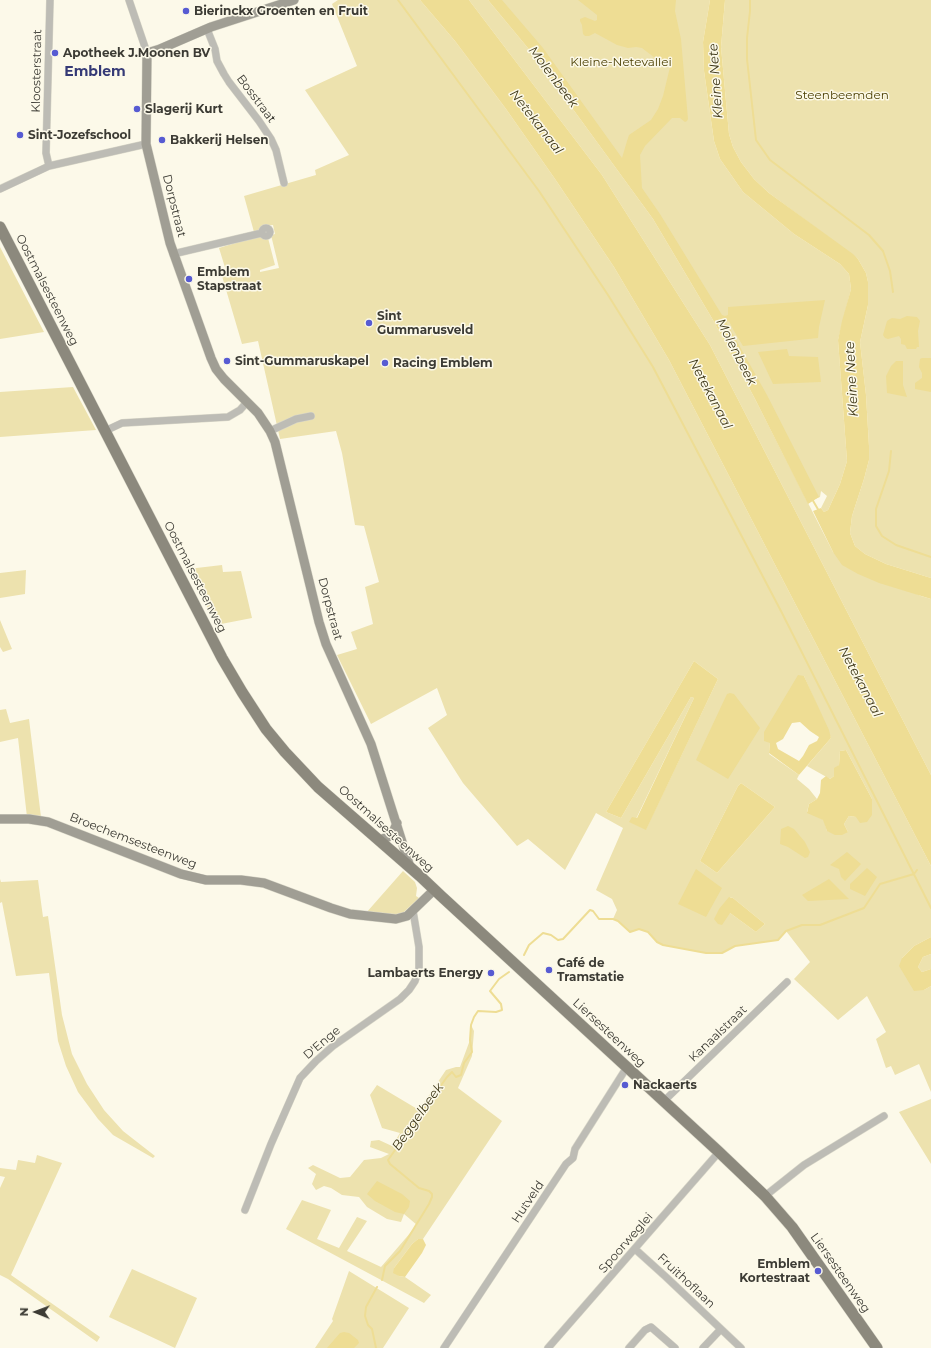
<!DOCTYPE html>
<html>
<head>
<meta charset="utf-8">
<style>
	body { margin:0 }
	#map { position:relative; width:931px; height:1348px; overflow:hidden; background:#fcf9e9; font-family:Montserrat,sans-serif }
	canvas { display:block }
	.north { position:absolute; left:16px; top:1292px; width:40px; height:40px; -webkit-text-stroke:3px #fcf9e9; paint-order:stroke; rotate:271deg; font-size:11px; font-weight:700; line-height:16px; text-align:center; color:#3c3b34 }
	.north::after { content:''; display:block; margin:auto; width:14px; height:18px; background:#3c3b34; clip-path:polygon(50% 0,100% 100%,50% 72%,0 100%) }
</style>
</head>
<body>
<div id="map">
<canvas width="931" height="1348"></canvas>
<div class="north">N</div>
</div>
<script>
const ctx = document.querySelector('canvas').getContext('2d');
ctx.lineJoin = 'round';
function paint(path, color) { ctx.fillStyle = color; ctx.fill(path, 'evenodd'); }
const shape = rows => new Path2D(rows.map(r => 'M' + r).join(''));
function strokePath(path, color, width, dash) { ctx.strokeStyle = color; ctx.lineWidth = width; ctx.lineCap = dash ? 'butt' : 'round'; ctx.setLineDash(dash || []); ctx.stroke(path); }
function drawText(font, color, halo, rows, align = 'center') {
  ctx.font = font + ' Montserrat,sans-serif'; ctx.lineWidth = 3; ctx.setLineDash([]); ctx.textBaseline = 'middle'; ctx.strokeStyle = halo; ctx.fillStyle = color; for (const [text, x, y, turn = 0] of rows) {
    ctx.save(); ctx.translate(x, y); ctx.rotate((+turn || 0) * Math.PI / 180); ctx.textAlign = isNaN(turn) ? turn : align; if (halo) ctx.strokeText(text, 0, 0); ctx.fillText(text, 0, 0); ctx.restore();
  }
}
paint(shape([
	[338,0,420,0,455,41,506,109,555,179,614,267,669,360,931,866,931,937,914,946,902,958,924,990,931,986,931,1092,919,1064,895,1075,891,1066,886,1068,876,1039,886,1032,867,996,838,1020,794,979,810,962,786,931,778,940,735,946,722,953,706,953,663,945,657,942,648,932,639,929,630,932,618,921,613,919,617,910,612,899,596,890,623,828,596,813,565,870,528,839,517,846,463,783,428,728,447,715,437,688,371,724,337,655,357,649,351,632,373,624,365,587,379,582,364,526,355,525,342,453,336,431,280,439,258,341,242,344,222,276,227,274,219,248,261,235,263,237,268,238,275,265,260,270,260,272,279,268,271,235,275,234,273,225,262,226,259,231,254,232,244,196,316,175,315,170,349,155,305,90,357,66,332,4],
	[694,661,718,679,646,829,636,819,694,698,691,697,621,818,606,812],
	[804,676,831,738,807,766,830,779,834,776,839,765,840,751,846,750,872,799,856,817,849,816,844,824,848,832,827,831,824,820,807,812,809,804,817,799,809,789,797,779,799,775,769,754,770,743],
	[741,783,775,807,717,873,700,861,738,786],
	[730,897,733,898,765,924,756,932,730,913],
	[469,0,488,0,532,53,653,219,713,320,755,399,833,552,921,596,931,599,931,775,710,345,602,175],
	[494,0,710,0,703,42,704,71,714,141,720,159,743,192,794,234,840,264,849,274,851,289,838,340,847,461,840,484,828,510,824,512,821,508,827,496,821,491,820,497,813,500,657,216],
	[725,0,931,0,931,578,886,564,865,554,855,546,850,533,852,516,864,479,869,460,869,446,866,395,860,342,868,305,868,282,866,273,858,259,769,193,754,179,741,162,733,147,729,134,721,47],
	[0,247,44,332,0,339],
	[73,387,96,430,0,437,0,392],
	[222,565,223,572,241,571,252,618,216,625,188,569],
	[26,570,25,594,0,598,0,573],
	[0,620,12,649,3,652,0,647],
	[6,709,10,723,29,719,41,817,27,817,18,738,0,742,0,710],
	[403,871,415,882,417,888,416,896,419,898,404,912,395,916,366,913],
	[0,879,1,882,38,880,43,917,48,916,62,1015,72,1054,87,1084,104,1110,123,1131,155,1156,153,1158,113,1135,98,1119,78,1092,66,1066,58,1041,49,973,16,976,2,902,0,903],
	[931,954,931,969,922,972,918,967,923,957],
	[471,1025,474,1031,472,1056,458,1088,502,1121,423,1239,418,1239,412,1244,394,1268,399,1276,405,1277,431,1295,424,1303,286,1229,302,1200,331,1210,317,1239,339,1248,357,1217,367,1221,347,1251,381,1267,417,1225,404,1214,401,1222,387,1219,367,1207,359,1197,342,1195,331,1188,324,1186,316,1190,312,1184,316,1174,308,1168,313,1165,340,1178,350,1177,364,1160,381,1158,389,1154,370,1147,371,1141,379,1140,392,1146,400,1133,382,1128,370,1095,377,1085,419,1110,446,1070,456,1067,460,1067,470,1040],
	[931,1099,931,1164,899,1112],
	[37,1155,62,1163,11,1275,100,1337,97,1342,8,1279,0,1275,0,1188,5,1177,0,1176,0,1168,16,1170,18,1160,35,1163],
	[132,1269,197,1298,175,1348,109,1317],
	[349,1271,409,1308,383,1348,315,1348,333,1321,332,1319]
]), '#ede2ae');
paint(shape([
	[420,0,469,0,602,175,710,345,931,775,931,866,669,360,614,267,555,179,506,109,455,41],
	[488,0,502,0,543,48,622,158,627,141,629,135,651,120,658,109,663,96,670,67,667,63,655,58,642,48,636,47,628,48,617,45,595,33,589,36,585,36,583,34,582,25,580,21,580,19,585,17,595,21,597,20,597,15,578,0,676,0,675,11,681,39,688,119,687,121,685,122,680,118,672,118,645,146,640,155,642,188,660,214,722,315,725,316,728,315,728,307,825,300,819,327,818,338,743,346,734,331,729,321,726,322,767,395,819,497,808,504,755,399,713,320,653,219,532,53],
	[710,0,725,0,721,47,729,134,733,147,741,162,754,179,769,193,853,254,858,259,866,273,868,282,868,305,860,342,866,395,869,446,869,460,864,479,852,516,850,533,855,546,865,554,886,564,931,578,931,599,879,583,858,574,842,565,833,552,813,511,821,508,824,512,828,510,840,484,847,461,838,340,842,321,851,289,849,274,840,264,794,234,743,192,720,159,714,141,704,71,703,42],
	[907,316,917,317,920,321,918,331,919,347,917,347,916,349,907,349,905,345,901,344,901,339,899,336,888,339,885,338,883,335,887,321,890,319,892,318,900,319],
	[787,349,789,356,818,357,821,382,773,384,758,352],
	[922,358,931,358,931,392,915,389,915,383,922,378,922,373,919,367,920,359],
	[896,361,903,361,903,385,907,397,887,393,886,376,891,366],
	[694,661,718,679,646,830,629,822,632,817,637,818,694,698,691,697,621,818,606,812],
	[798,675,804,676,829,730,831,738,799,775,769,753,770,743,764,741,764,732],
	[800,722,810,731,819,737,817,741,809,745,803,756,799,761,778,749,776,743,783,739,792,723],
	[730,693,734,694,760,728,728,779,696,760,727,694],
	[846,750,872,799,872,815,867,822,860,823,856,817,849,816,844,824,848,832,842,835,835,835,827,831,823,820,807,813,809,804,817,799,820,793,821,780,826,776,830,779,834,776,834,768,839,765,840,751],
	[741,783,775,807,717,873,700,861,738,786],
	[788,826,794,829,805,842,810,852,808,857,805,858,788,847,780,844,781,829],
	[847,852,861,864,845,881,841,877,839,869,830,865],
	[867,868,877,877,865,896,850,889,850,884],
	[696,869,722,888,706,917,678,904],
	[829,879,849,899,808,901,802,895],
	[729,897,733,898,765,924,756,932,730,913,722,925,718,924,714,919,719,909],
	[931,937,931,954,923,957,918,967,922,972,931,969,931,986,924,990,914,991,899,966,902,958,914,946],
	[377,1181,402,1194,410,1201,409,1207,404,1214,395,1212,375,1201,367,1194],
	[418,1239,423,1239,426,1245,422,1253,405,1277,399,1276,393,1273,394,1268,412,1244],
	[344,1332,349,1333,358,1340,359,1343,354,1348,327,1348,340,1333]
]), '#eedd94');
strokePath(shape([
	[398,0,539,191,608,295,653,367,782,613,931,908],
	[750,0,750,11,747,38,747,59,756,140,770,160,869,235,883,251,890,271,893,292],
	[891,451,889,471,876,509,876,526,882,536,896,545,931,557],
	[812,499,819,511],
	[524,955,529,945,543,933,551,935,558,940,563,939,590,910,593,911,599,919,613,919,618,921,630,932,639,929,648,932,657,942,663,945,706,953,722,953,735,946,778,940,786,931,802,925,820,925,864,908,880,884,914,874,917,870],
	[382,1280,385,1266,400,1251,429,1204,432,1197,432,1194,429,1191,419,1188,390,1164,388,1160,447,1077,452,1072,456,1077,461,1075,464,1063,472,1052,470,1040,471,1025,474,1017,478,1011,496,1012,502,1010,501,1004,490,991,499,979,509,972],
	[376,1348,372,1329,368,1325,365,1316,366,1307,377,1287]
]), '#eedd94', 2);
const street = shape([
	[129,0,147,53],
	[207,29,215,49,217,61,224,74,229,82,259,121,271,139,276,150,284,183],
	[49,166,46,153,50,0],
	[0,189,49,166,146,144],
	'262 232a4 4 0 1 1 8 0a4 4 0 1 1-8 0Z',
	[173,254,262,233],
	[105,431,122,423,228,417,240,410,247,402],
	[270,431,296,419,311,416],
	[664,1101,787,982],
	[765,1196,804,1165,884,1116],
	[245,1210,271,1144,300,1078,316,1061,333,1046,400,999,409,990,415,981,419,968,419,947,413,911],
	[635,1249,666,1277,741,1348],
	[444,1348,566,1164,573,1158,575,1149,627,1067],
	[548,1348,719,1152],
	[629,1348,645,1330,651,1327,675,1348],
	[703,1348,721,1329]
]);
const secondary = shape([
	[294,0,211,27,160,49,147,53,146,144,170,243,211,358,216,369,224,379,258,413,270,431,275,442,319,622,326,644,371,744,410,867],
	[0,819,29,819,48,822,181,874,206,880,241,880,264,883,331,908,350,914,396,919,407,916,434,890],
	[379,840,388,837,394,830,397,823]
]);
const primary = shape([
	[0,227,222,658,242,692,266,729,285,752,318,787,420,876,440,895,719,1152,765,1196,792,1227,877,1348]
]);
strokePath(street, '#d9d7c8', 8);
strokePath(secondary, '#d9d7c8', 10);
strokePath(primary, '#d9d7c8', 12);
strokePath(street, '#bdbcb5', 7);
strokePath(secondary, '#a09e94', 9);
strokePath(primary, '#8c897d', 11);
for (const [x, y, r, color] of [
	[186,11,4,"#575bd2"],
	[55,53,4,"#575bd2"],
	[137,109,4,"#575bd2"],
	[20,135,4,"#575bd2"],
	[162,140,4,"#575bd2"],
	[189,279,4,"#575bd2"],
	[369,323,4,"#575bd2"],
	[227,361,4,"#575bd2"],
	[385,363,4,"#575bd2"],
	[549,970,4,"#575bd2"],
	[491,973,4,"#575bd2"],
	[625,1085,4,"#575bd2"],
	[818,1271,4,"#575bd2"]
]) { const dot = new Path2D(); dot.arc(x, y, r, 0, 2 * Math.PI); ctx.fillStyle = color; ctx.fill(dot); strokePath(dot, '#fcf9e9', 1.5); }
drawText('bold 12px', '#3c3b34', '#fcf9e9', [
	["Bierinckx Groenten en Fruit",194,11],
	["Apotheek J.Moonen BV",63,53],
	["Slagerij Kurt",145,109],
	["Sint-Jozefschool",28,135],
	["Bakkerij Helsen",170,140],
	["Emblem",197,272],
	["Stapstraat",197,286],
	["Sint",377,316],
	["Gummarusveld",377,330],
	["Sint-Gummaruskapel",235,361],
	["Racing Emblem",393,363],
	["Café de",557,963],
	["Tramstatie",557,977],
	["Lambaerts Energy",483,973,"right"],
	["Nackaerts",633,1085],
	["Emblem",810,1264,"right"],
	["Kortestraat",810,1278,"right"]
], 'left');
drawText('12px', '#4b3f02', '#fcf9e9', [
	["Kleine-Netevallei",621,62],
	["Steenbeemden",842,95]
]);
drawText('12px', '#3c3b34', '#fcf9e9', [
	["Kloosterstraat",37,71,-89],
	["Bosstraat",256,99,53],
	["Dorpstraat",174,206,76],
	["Oostmalsesteenweg",47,290,63],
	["Oostmalsesteenweg",195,577,63],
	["Dorpstraat",330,609,75],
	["Oostmalsesteenweg",386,829,42],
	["Broechemsesteenweg",133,841,21],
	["Liersesteenweg",609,1033,43],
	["Kanaalstraat",718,1034,-44],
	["D'Enge",322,1043,-40],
	["Hutveld",528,1202,-56],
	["Spoorweglei",626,1243,-49],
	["Liersesteenweg",840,1273,55],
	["Fruithoflaan",686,1281,43]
]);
drawText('italic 13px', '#3f3818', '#fcf9e9', [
	["Molenbeek",553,77,53],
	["Kleine Nete",716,81,-94],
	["Netekanaal",536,122,52],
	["Molenbeek",736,352,63],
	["Kleine Nete",852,379,-93],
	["Netekanaal",710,394,62],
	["Netekanaal",860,682,62],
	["Beggelbeek",418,1117,-55]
]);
drawText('bold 14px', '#353a76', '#fcf9e9', [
	["Emblem",95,72]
]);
</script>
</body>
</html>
